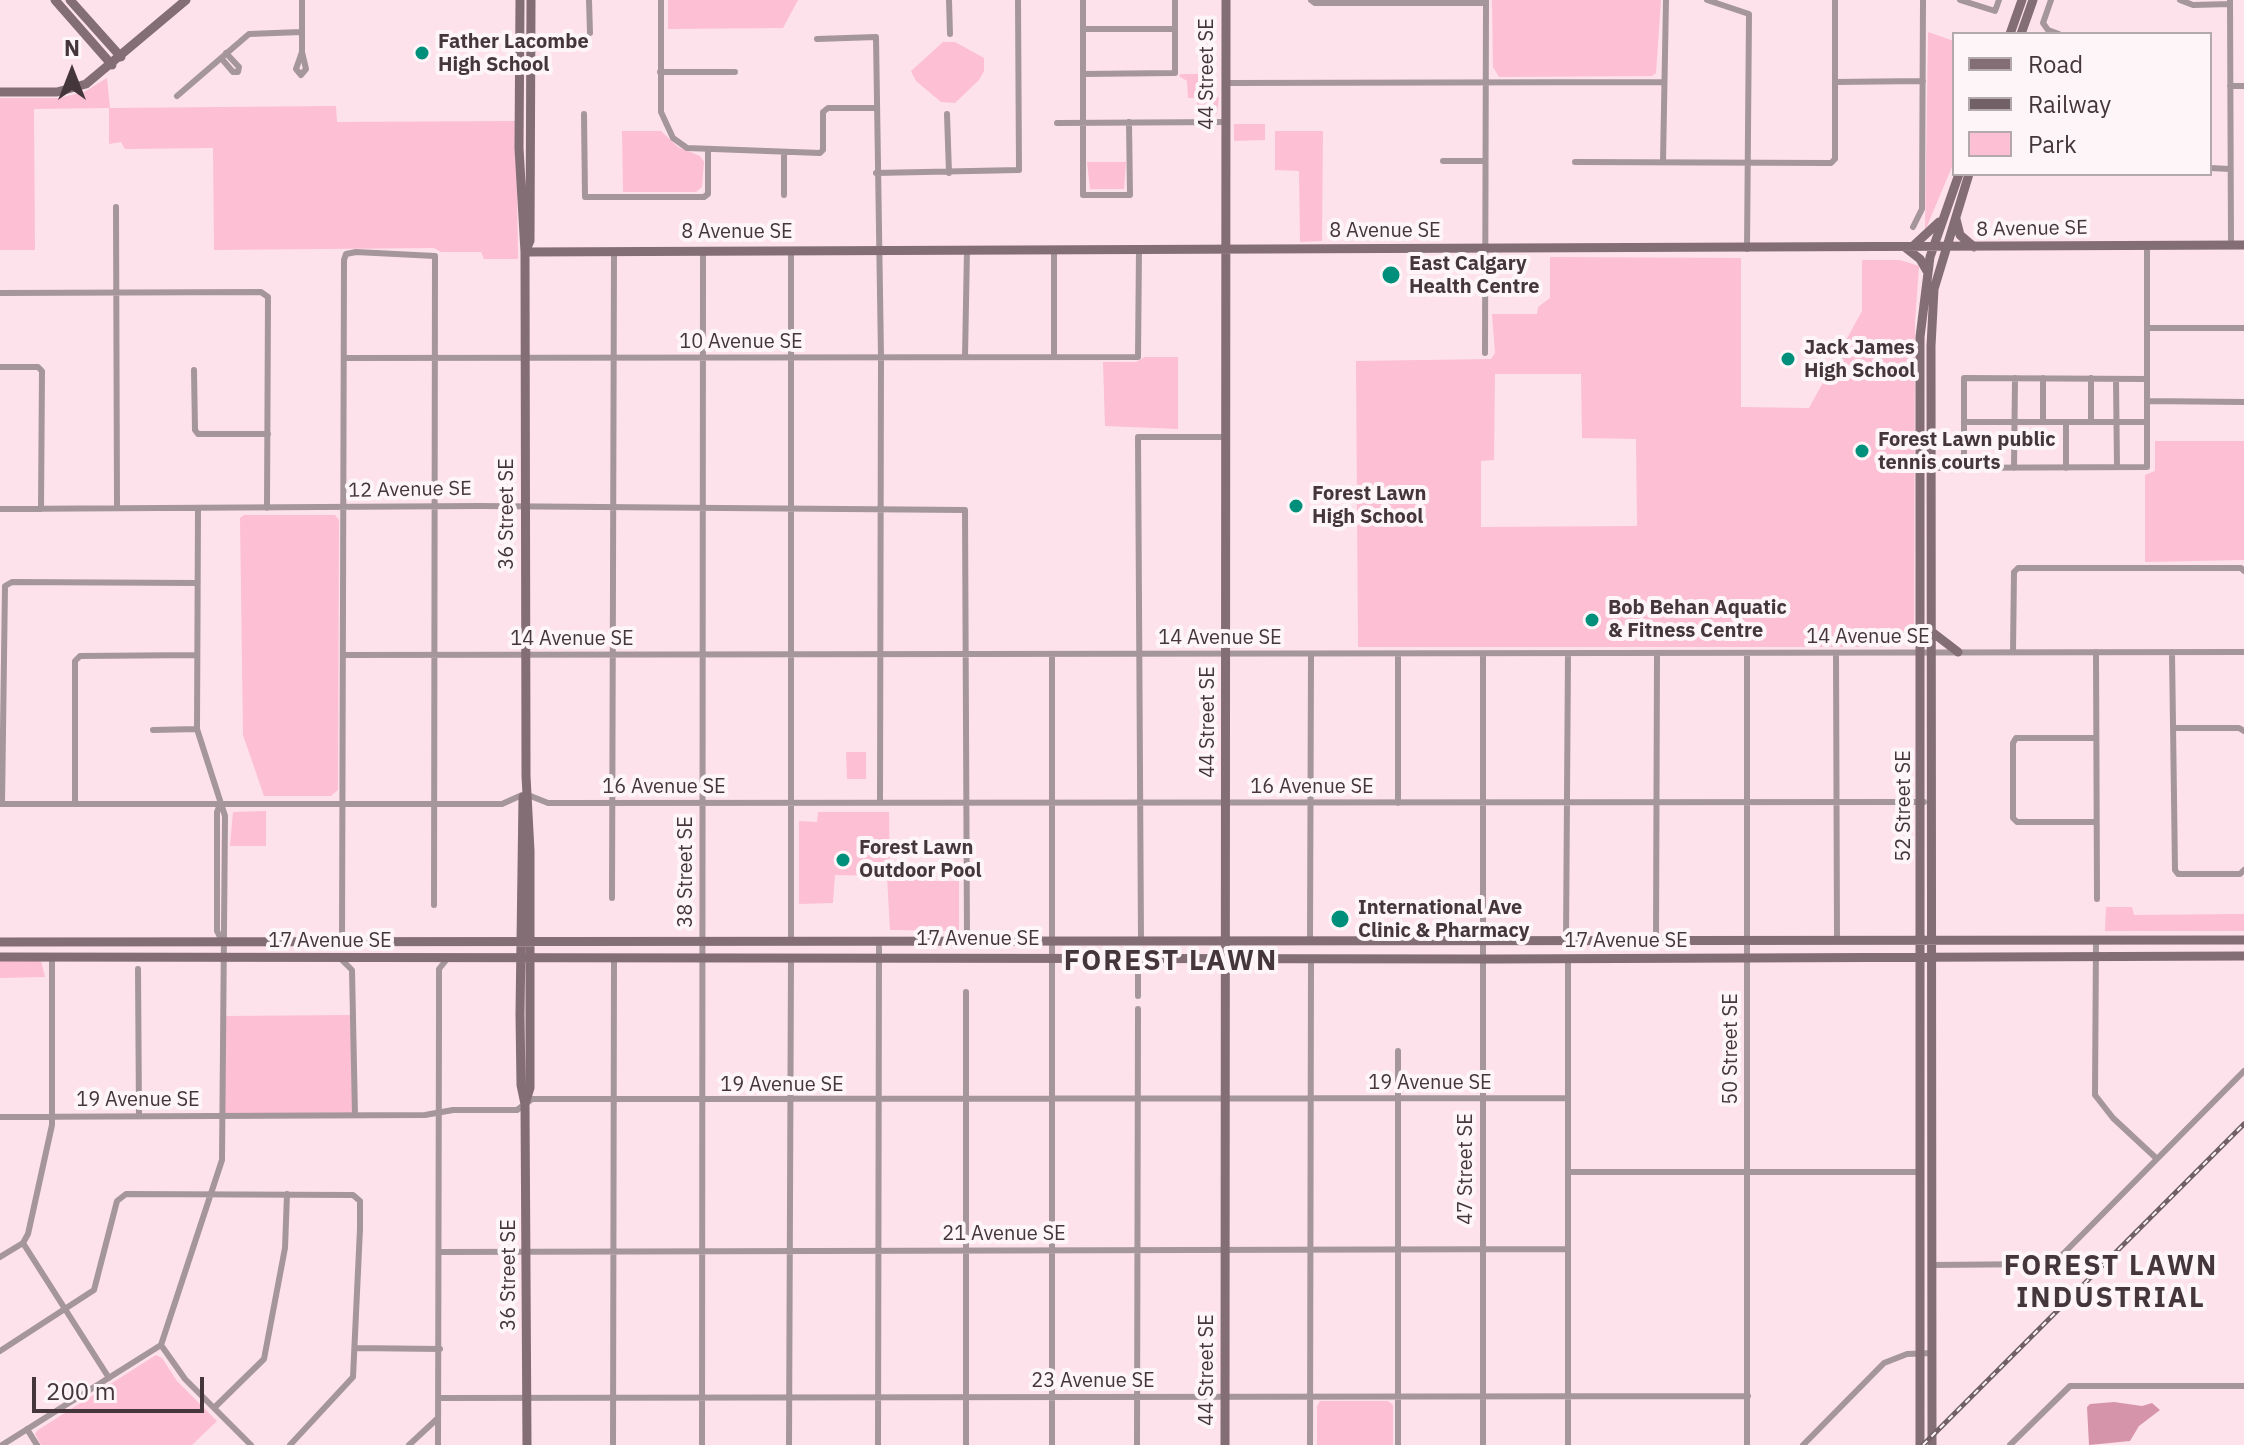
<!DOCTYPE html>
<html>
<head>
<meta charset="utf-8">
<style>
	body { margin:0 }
	#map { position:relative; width:2244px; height:1445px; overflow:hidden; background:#fee2eb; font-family:"IBM Plex Sans",sans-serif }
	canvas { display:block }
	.legend { position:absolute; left:1952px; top:32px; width:260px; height:144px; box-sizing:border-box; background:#fdf5f8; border:2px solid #b3a9ac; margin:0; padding:10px 14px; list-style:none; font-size:24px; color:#44363a }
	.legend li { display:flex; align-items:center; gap:16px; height:40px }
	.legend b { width:40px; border:2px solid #b3a9ac }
	.north { position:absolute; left:32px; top:32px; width:80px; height:80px; -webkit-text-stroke:6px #fdf5f8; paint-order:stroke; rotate:0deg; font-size:22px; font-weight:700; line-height:32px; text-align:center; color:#44363a }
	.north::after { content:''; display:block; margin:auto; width:28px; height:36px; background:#44363a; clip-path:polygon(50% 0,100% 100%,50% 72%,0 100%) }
	.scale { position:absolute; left:32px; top:1377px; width:172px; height:36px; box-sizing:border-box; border:4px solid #44363a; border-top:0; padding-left:10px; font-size:24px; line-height:28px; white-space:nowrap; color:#44363a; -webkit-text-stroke:6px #fdf5f8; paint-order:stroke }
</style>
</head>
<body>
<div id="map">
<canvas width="2244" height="1445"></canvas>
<ul class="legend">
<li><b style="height:10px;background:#836e75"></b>Road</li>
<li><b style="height:10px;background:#716065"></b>Railway</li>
<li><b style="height:22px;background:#fcbfd3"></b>Park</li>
</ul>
<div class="north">N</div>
<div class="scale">200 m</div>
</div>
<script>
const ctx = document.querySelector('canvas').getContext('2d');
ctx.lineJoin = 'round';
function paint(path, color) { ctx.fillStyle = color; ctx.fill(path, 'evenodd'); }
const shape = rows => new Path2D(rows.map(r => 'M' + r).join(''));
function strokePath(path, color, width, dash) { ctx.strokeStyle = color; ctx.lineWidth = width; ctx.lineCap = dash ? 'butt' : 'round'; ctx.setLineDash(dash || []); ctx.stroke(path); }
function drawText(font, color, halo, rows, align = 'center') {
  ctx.font = font + ' "IBM Plex Sans",sans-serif'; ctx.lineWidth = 8; ctx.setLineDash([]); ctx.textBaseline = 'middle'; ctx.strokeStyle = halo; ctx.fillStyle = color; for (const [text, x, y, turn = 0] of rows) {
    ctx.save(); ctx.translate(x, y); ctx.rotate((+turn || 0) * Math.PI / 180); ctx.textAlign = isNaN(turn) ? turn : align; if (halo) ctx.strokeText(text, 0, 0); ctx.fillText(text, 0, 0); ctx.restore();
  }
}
paint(shape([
	[668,0,798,0,783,28,668,29],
	[1492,0,1661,0,1656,73,1652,76,1499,77,1493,67],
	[1928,32,1954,41,1954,162,1925,231],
	[943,42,955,42,984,58,984,71,979,80,955,103,941,102,916,81,911,71],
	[1181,74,1198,74,1198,97,1219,97,1217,114,1197,116,1197,98,1188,98,1187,81,1179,76],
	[107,78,110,108,336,106,337,122,516,121,518,259,484,259,481,252,441,252,434,248,214,250,213,148,125,149,121,142,109,144,109,108,34,109,35,250,0,250,0,98,59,98,84,92],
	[1234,124,1265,124,1265,140,1234,141],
	[622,131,661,131,678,147,700,156,704,162,702,187,696,192,623,192],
	[1275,131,1323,131,1322,241,1300,242,1299,171,1275,170],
	[1087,162,1126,162,1124,189,1090,189],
	[1550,257,1741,258,1741,407,1809,408,1862,311,1862,260,1900,260,1919,266,1915,322,1914,629,1907,642,1892,647,1358,647,1356,361,1491,359,1495,353,1492,314,1537,314,1538,307,1550,298],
	[1495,374,1581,374,1582,438,1636,439,1637,526,1481,527,1481,461,1494,460],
	[1145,357,1178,357,1178,429,1105,426,1103,362,1136,362],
	[2155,441,2244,441,2244,560,2145,562,2145,475,2155,471],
	[244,515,335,515,339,520,338,790,331,796,264,796,243,735,240,518],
	[846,752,866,752,866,779,847,779],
	[266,811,266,846,230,846,233,812],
	[818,812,889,812,890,880,927,877,927,881,959,881,959,931,890,930,887,876,835,875,833,903,799,904,799,821,817,822],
	[2106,907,2132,907,2134,915,2244,914,2244,931,2105,931],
	[0,960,41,961,45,977,0,978],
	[354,1015,355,1115,223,1116,222,1016],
	[156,1355,162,1358,177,1381,217,1421,192,1445,41,1445,35,1434,38,1430],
	[1320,1401,1388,1401,1393,1405,1393,1445,1317,1445,1317,1406]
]), '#fcbfd3');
paint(shape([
	[2114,1402,2142,1406,2152,1403,2160,1410,2139,1426,2130,1441,2089,1445,2087,1407,2090,1404]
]), '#d694aa');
strokePath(shape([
	[589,0,590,33],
	[661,0,661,112,673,138,687,148,820,153,823,150,823,112,828,108,877,108],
	[949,0,950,34],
	[1083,0,1083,195,1130,195,1129,122],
	[1311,0,1315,3,1486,3],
	[1707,0,1749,14,1747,249],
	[1960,0,1995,11,1999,0],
	[2051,0,2043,23,2048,30,2059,34],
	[2180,0,2193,5,2230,4],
	[2230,0,2231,245],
	[1083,29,1175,29],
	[817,39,876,37,881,357,880,803],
	[302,52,296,69,301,75,306,69,302,52,302,0],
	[221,58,233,72,238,72,239,67,226,53],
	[660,72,735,72],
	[1083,74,1175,73,1175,0],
	[1835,82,1923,81],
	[1226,83,1662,82],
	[2230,86,2244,86],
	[177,96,249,34,301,32],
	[584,114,585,197,704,197,708,194,708,152],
	[947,114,949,173],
	[1057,123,1225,122],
	[1443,161,1485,161],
	[1575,162,1831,163,1835,159,1835,0],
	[1663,162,1666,0],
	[2210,168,2230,169],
	[876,173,1019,170,1018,0],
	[784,195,784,152],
	[116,207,117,508],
	[1913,227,1922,209,1923,0],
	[1054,249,1054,357],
	[791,250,791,939],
	[0,293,261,292,268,297,267,508],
	[2147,328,2244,328],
	[1485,353,1486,0],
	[965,357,967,249],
	[344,358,1138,357,1139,249],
	[0,367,38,367,42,371,41,509],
	[194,370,195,430,198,434,268,434],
	[2116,379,2117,467],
	[2147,401,2244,402],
	[1964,422,2147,422],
	[2043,422,2043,378],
	[2066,422,2066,468],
	[2091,422,2091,378],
	[1920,468,2147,467,2147,246],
	[1964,468,1964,378,2147,379],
	[2014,468,2015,378],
	[0,509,479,506,965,510,967,939],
	[2013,652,2014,572,2018,568,2241,568,2244,571],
	[2096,652,2097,899],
	[2172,652,2175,870,2178,874,2240,874,2244,870],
	[1747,653,1747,1445],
	[1836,653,1837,940],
	[1398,654,1398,803],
	[1483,654,1483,1445],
	[344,655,2244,652],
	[2173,728,2239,728,2244,731],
	[153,730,197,729],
	[528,795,548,803,1924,802],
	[0,804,502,804,522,795],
	[2,804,5,586,12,582,197,583],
	[75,804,75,661,80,656,197,655],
	[220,804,217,812,217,931,222,941],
	[2095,822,2017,822,2013,818,2013,743,2016,738,2096,738],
	[612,898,614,251],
	[1141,940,1138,437,1226,437],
	[2096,940,2095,1095,2113,1118,2156,1158],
	[342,941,344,260,346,254,356,252,435,256,434,905],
	[1310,941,1311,654],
	[1656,941,1657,653],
	[1566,942,1568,653],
	[1138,959,1138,996],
	[1568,959,1568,1445],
	[342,960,352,970,355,1115],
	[138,969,139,1115],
	[0,1117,425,1115,453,1110,517,1110,532,1099,1568,1098],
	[1568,1172,1921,1172],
	[23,1243,109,1378],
	[440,1252,1568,1249],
	[0,1257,23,1243,28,1234,52,1125,52,957],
	[1931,1265,2046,1264,2059,1258,2244,1071],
	[161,1345,185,1379,251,1445],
	[355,1348,440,1349],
	[0,1351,94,1290,117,1201,126,1194,353,1195,360,1201,360,1229,353,1377,290,1445],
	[439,1398,1748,1396],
	[214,1408,264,1359,285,1248,287,1194],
	[27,1429,37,1445],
	[2,1445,161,1345,222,1160,225,816,197,729,198,508],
	[409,1445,438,1418],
	[438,1445,439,1013,439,969,447,959],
	[613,1445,614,959],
	[702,1445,703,250],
	[789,1445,791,957],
	[878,1445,879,947],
	[966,1445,966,992],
	[1052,1445,1052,654],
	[1137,1445,1138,1009],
	[1310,1445,1311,959],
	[1398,1445,1398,1051],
	[1803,1445,1884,1363,1907,1354,1933,1353],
	[2010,1445,2070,1386,2244,1386]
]), '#a5969b', 6);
strokePath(shape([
	[55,0,112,65],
	[70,0,121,57],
	[520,0,519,148,525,252,526,776,530,851,530,1088,525,1104],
	[2010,34,2022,0],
	[2021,34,2033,0],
	[0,92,57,92,86,84,186,0],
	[1956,219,1960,235,1974,247],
	[1912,247,1939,222],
	[1906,248,1920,259,1927,271],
	[525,252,2244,245],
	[525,252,530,241,531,0],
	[1932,632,1958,652],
	[523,797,520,1014,521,1085,525,1104,527,1445],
	[0,942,2244,940],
	[0,957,1493,959,2244,956],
	[1225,1445,1226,0],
	[1920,1445,1920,337,1930,257,1959,174],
	[1932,1445,1931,346,1934,289,1969,174]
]), '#836e75', 9);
const rail = shape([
	[1923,1445,2244,1124]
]);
strokePath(rail, '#716065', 5);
strokePath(rail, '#fdf5f8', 2, [6]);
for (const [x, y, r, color] of [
	[422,53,8,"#008f7a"],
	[1391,275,10,"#008f7a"],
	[1788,359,8,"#008f7a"],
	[1862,451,8,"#008f7a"],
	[1296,506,8,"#008f7a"],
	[1592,620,8,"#008f7a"],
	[843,860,8,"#008f7a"],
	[1340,919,10,"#008f7a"]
]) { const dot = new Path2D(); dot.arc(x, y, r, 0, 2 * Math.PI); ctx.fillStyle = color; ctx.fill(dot); strokePath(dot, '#fdf5f8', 3); }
drawText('bold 20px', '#44363a', '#fdf5f8', [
	["Father Lacombe",438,42],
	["High School",438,65],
	["East Calgary",1409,264],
	["Health Centre",1409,287],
	["Jack James",1804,348],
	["High School",1804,371],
	["Forest Lawn public",1878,440],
	["tennis courts",1878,463],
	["Forest Lawn",1312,494],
	["High School",1312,517],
	["Bob Behan Aquatic",1608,608],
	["& Fitness Centre",1608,631],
	["Forest Lawn",859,848],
	["Outdoor Pool",859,871],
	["International Ave",1358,908],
	["Clinic & Pharmacy",1358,931]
], 'left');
drawText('20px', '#44363a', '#fdf5f8', [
	["44 Street SE",1207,74,-90],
	["8 Avenue SE",2032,229,-1],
	["8 Avenue SE",1385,231],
	["8 Avenue SE",737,232],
	["10 Avenue SE",741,342],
	["12 Avenue SE",410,490,-1],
	["36 Street SE",507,514,-90],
	["14 Avenue SE",1868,637],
	["14 Avenue SE",1220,638],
	["14 Avenue SE",572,639],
	["44 Street SE",1208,722,-90],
	["16 Avenue SE",664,787],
	["16 Avenue SE",1312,787],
	["52 Street SE",1904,806,-90],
	["38 Street SE",686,872,-90],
	["17 Avenue SE",978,939],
	["17 Avenue SE",330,941],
	["17 Avenue SE",1626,941],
	["50 Street SE",1731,1049,-90],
	["19 Avenue SE",1430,1083],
	["19 Avenue SE",782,1085],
	["19 Avenue SE",138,1100],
	["47 Street SE",1466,1169,-90],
	["21 Avenue SE",1004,1234],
	["36 Street SE",509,1275,-90],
	["44 Street SE",1207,1370,-90],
	["23 Avenue SE",1093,1381]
]);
ctx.letterSpacing = '2px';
drawText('bold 28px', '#44363a', '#fdf5f8', [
	["FOREST LAWN",1171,962],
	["FOREST LAWN",2111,1267],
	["INDUSTRIAL",2111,1299]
]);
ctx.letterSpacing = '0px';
</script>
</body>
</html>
